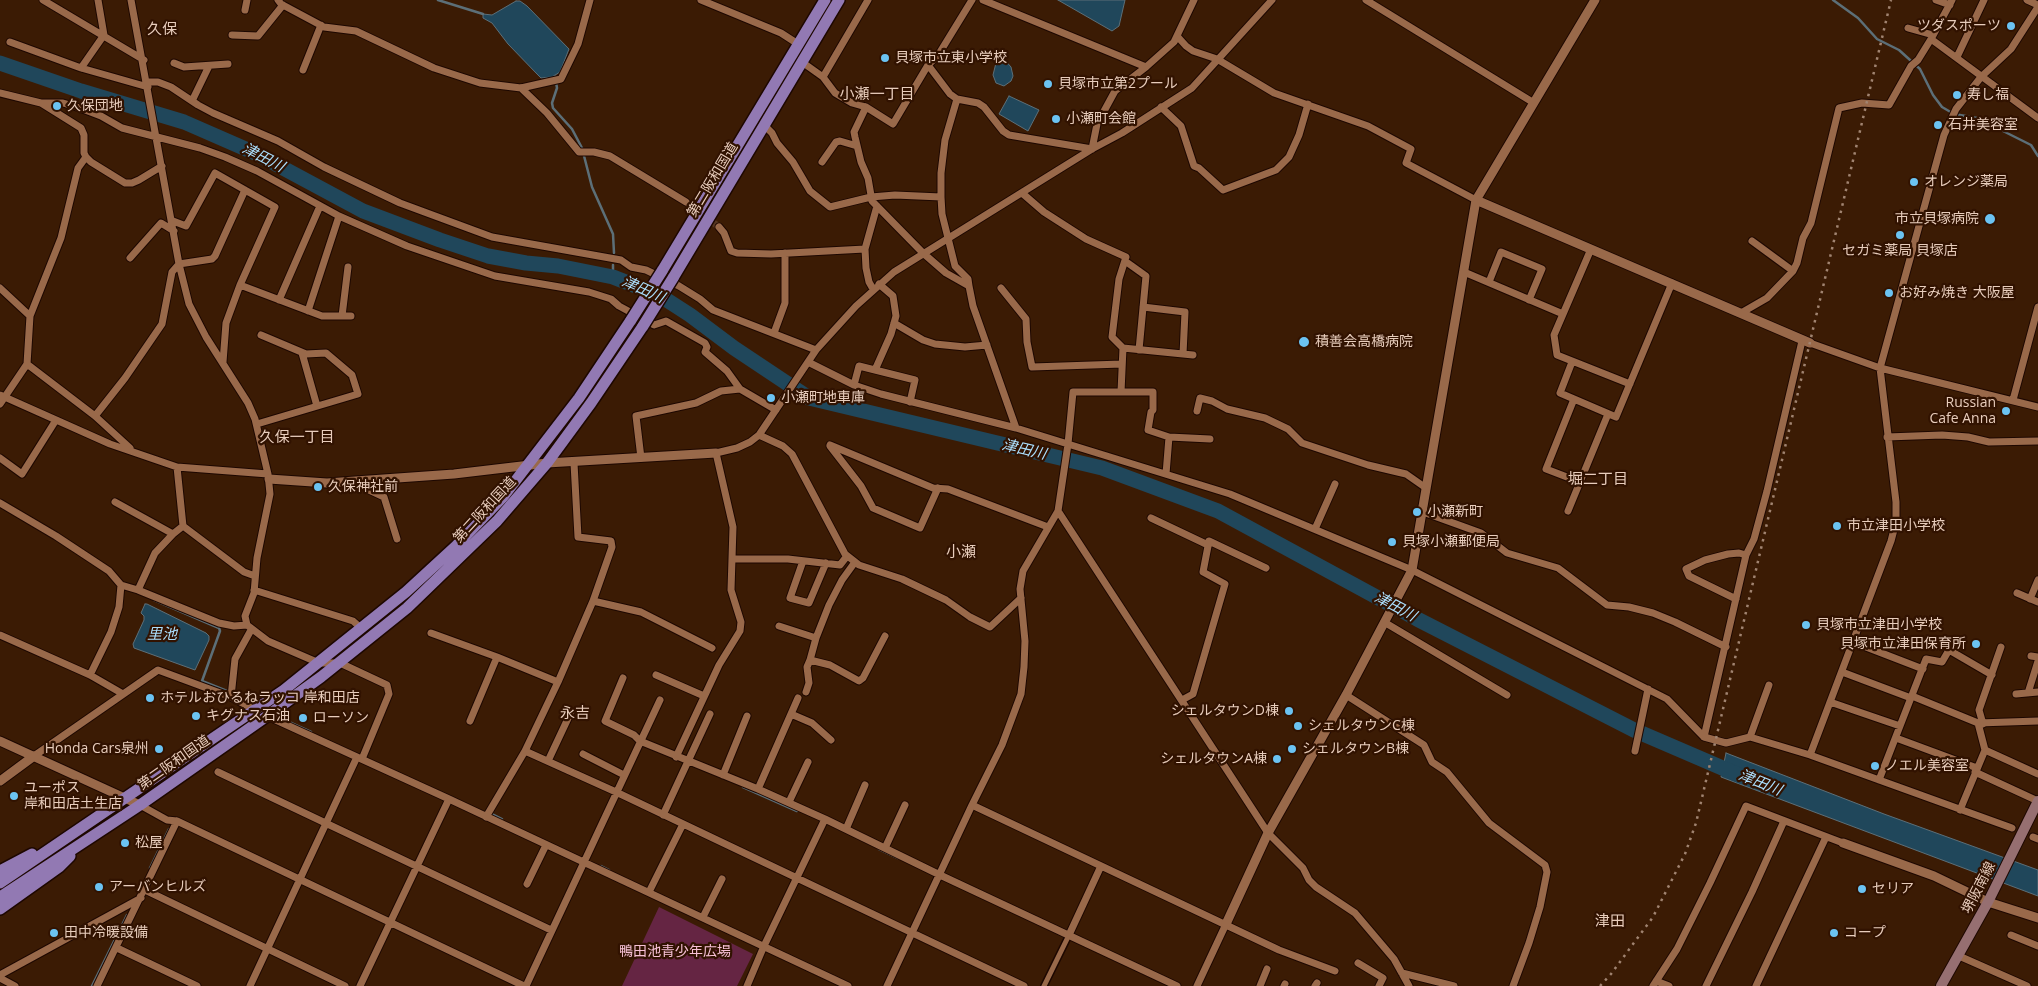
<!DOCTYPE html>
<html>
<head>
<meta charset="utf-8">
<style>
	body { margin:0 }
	canvas { display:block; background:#3b1b04 }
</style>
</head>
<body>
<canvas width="2038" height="986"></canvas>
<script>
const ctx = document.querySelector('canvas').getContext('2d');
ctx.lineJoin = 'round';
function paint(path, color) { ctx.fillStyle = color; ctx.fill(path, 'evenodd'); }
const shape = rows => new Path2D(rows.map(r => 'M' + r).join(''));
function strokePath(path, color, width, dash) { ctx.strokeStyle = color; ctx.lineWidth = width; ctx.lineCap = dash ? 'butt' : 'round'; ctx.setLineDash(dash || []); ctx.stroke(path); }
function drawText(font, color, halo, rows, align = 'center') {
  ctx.font = font + ' "Open Sans","Noto Sans JP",sans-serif'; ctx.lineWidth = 4.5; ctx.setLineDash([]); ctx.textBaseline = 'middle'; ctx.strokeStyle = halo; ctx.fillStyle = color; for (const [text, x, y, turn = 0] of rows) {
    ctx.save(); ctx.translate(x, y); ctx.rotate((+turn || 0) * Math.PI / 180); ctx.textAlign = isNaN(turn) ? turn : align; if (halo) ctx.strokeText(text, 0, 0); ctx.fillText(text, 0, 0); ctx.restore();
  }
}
paint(shape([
	[659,907,753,954,737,986,622,986]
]), '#652543');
const water = shape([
	[1058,0,1125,0,1119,26,1112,31,1058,0],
	[516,1,520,1,527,6,569,49,560,72,552,77,541,78,538,75,508,44,492,23,483,18,483,14,492,15,516,1],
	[1003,58,1011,67,1013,76,1011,81,1004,86,996,83,993,75,997,59,1003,58],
	[1009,96,1039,110,1028,131,999,114,1009,96],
	[145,604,147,604,206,633,209,636,209,640,195,670,134,648,133,644,144,620,144,616,141,613,145,604],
	[1726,753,1884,814,2038,870,2038,896,1721,777,1726,753]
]);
paint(water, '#20475b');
strokePath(water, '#5c6f78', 1);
strokePath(shape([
	[438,0,483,14],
	[1833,0,1858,18,1877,39,1899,50,1920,69,1933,95,1942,107,1954,114,1977,118,2031,145,2038,156],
	[555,76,557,88,552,103,553,108,572,129,582,148,592,187,613,234,614,253],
	[613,277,613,265],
	[154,600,219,628,220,631,202,681,227,691],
	[235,694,241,696],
	[280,718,311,732],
	[743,787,797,811],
	[492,814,502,819],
	[879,849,898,858],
	[601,866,609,870],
	[150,868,169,829],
	[92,986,127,915]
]), '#5c6f78', 2.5);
strokePath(shape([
	[0,63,81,91,184,122,255,153,363,211,440,240,488,256,526,263,558,266,613,277,659,295,690,315,734,348,809,398,1102,468,1218,511,1417,619,1634,730,1741,776]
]), '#20475b', 15);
strokePath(shape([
	[686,202,719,227]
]), '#553620', 7, [7, 3.5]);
const pedestrian = shape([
	[1044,986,1069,935]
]);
const minor = shape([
	[43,0,144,60],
	[131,0,179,264,189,304,206,337,248,403,255,419,268,474,270,494,257,558,254,593,245,616,247,625,268,641,319,663,340,663,387,685,389,694,362,759],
	[278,0,281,4,324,27,356,31,434,68,480,83,521,88,561,79,578,44,590,0],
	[701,0,781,33,798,44,799,46],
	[983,0,1146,67],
	[1366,0,1534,103],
	[1936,0,1950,5],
	[2027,0,2038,5],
	[245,10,247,0],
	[1908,28,1933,35],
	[232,35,258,36,283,5],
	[1177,36,1186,46,1193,51,1217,59,1274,93,1368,126,1411,149,1406,163,1476,200],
	[1931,39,2038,118],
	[10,42,81,68,148,87],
	[1957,57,1984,0],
	[802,59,802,62,823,77,835,93,852,103,866,107,893,124,928,65,937,57,972,0],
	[174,63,184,67,228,64],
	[928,65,950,94,957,99,978,103,984,107,1003,131,1009,135,1092,149],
	[81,68,104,35,98,0],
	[303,70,321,25],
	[823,77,868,0],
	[147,82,158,82,171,87,198,105,213,113,278,141,324,167,400,203,492,237,621,260,631,267,646,270,679,286,700,299,713,310,816,350],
	[521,88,547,113,579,152,594,152,610,156,686,202],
	[0,93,41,103,81,128,84,135,84,153,86,157,91,162,125,183,132,183,139,180,162,166],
	[957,99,945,140,941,173,941,197,942,214,955,266,968,279,969,286],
	[192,101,209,66],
	[41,103,63,103,80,108,101,116,122,128,200,148,225,157,257,171,339,216,407,246,495,276,589,292,611,299,619,306,654,325,666,321,705,343,707,347,705,352,727,371,740,389,776,410],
	[866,107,854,132,855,137,861,162,868,178,872,201,923,253,946,273,969,286,973,306,1016,428],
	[1161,107,1181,126,1194,166,1199,168,1223,190,1276,170,1289,157,1299,135,1308,104],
	[764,125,772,133,777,143,793,162,810,191,830,207,871,197,895,195,941,197],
	[1092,149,1097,124,1115,91,1146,67,1174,42,1194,0],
	[822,162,836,142,840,141,857,146],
	[1022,193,1044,212,1086,239,1126,257,1119,279,1112,337,1123,348,1193,355],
	[173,221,186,226,215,173,275,207,240,285,226,323,223,362],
	[719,227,724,233,731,251,737,253,771,254,865,249],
	[1752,241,1793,271],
	[1591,249,1554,335,1557,355,1630,384],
	[130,258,161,223,174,231],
	[1125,261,1146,276,1139,350],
	[1464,272,1563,314],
	[1489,282,1501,252,1542,269,1529,300],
	[240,285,322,316,351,316],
	[0,288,30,316,27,364,95,416,130,448],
	[1001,288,1026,319,1027,342,1032,367,1122,364],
	[873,289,869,282,866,268,865,249,877,206],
	[279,300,320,206],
	[1143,307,1185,312,1183,354],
	[308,311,339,216],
	[1741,313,1767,298,1793,271,1797,263,1803,238,1811,223,1839,108,1862,103,1889,105,1911,66,1918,60,1931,39,1952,0],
	[30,316,61,238,78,168,86,157],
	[342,316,348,267],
	[894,323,923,340,935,344,965,347,987,345],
	[774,333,785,303,785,253],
	[1810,343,1880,368,2038,407],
	[1123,348,1121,392,1073,392,1068,444,1058,511,1268,833,1303,868,1309,880,1316,887,1355,913,1394,959,1409,986],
	[302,353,317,406],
	[808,362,854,385,881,394,1016,428,1230,494,1412,570,1667,699,1704,737,1726,743,1750,737,1810,755,2012,828],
	[1572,362,1560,393,1616,417,1672,283],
	[875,370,891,334,896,316,893,296,879,284],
	[854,385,859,366,915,380,910,402],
	[1121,392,1153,392,1153,410,1151,412,1148,430,1169,437,1210,439],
	[0,395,110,444,177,467,268,474],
	[1574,399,1546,469,1580,482],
	[2013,400,2038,307],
	[0,404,27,364],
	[1197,411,1200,398,1212,401,1227,409,1265,418,1288,429,1302,443,1368,465,1406,474,1426,488],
	[95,416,125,378,162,324,172,272,179,264,212,259,215,256,245,190],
	[257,424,358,394,352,375,326,353,306,354,261,335],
	[759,435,783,446,792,454,845,554,859,565,902,579,946,600,970,617,990,627,1021,598],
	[1887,437,1942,435,1968,437,1989,442,2038,441],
	[830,445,933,488,948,489,1048,527],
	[830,446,861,486,873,508,920,528,938,488],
	[0,458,22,474,56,420],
	[641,458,636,416,696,403,721,391,740,389],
	[1166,474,1169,437],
	[367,480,369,490,384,497,397,539],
	[115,502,173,534],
	[0,503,56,536,109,571,121,585,138,590,219,623,234,626,247,625],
	[1568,511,1608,414],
	[1423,512,1481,533,1507,553,1558,568,1607,605,1629,607,1653,613,1675,622,1726,647],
	[1151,518,1208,545],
	[183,526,244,572,255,576],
	[1315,529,1335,484],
	[732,559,788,559,840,565,847,556],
	[803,561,790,598,809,603,826,563],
	[855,562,842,580,829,605,816,638,810,660,830,665,859,681,863,678,885,636],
	[138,590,155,553,173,534,183,526,177,467],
	[254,590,353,621,362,629],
	[2017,593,2038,602],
	[1736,599,1689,576,1686,569,1705,560,1728,554,1739,553,1746,555],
	[2030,599,2038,580],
	[593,601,641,612,712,648],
	[1384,622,1507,695],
	[779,626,816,638],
	[431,633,497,657,558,682],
	[0,635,90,675,123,694],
	[1853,642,1923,669],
	[2031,656,2038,657],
	[1842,672,1911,698],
	[90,675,111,632,119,607,121,585],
	[656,675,704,696],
	[623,678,605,721,634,735,640,741,758,789,825,819,940,875,1177,986],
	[806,692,809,683,807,667,810,660],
	[2028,693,2038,661],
	[2016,694,2038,692],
	[1346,695,1424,745,1432,762,1447,772,1489,823,1545,865,1547,872,1540,907,1529,943,1513,986],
	[1912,696,1978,723,2038,721],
	[231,697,235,659,251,630],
	[1182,700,1193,694,1225,584,1203,572,1209,541,1266,568],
	[1830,702,1900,726],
	[791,714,812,723,831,740],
	[267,716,449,799,848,986],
	[470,721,497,657],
	[1983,724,1979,710,2001,647],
	[1704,737,1746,555,1754,539,1767,491,1802,341],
	[1750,737,1769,685],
	[1896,738,1977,768],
	[1985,750,2038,774],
	[525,751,558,682,593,601,612,547,611,541,578,537,574,463],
	[1635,751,1648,689],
	[583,754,624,775],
	[1810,755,1891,541,1896,522,1896,502,1880,368,1944,135,1956,109,1981,77,2011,49,2038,7],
	[34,756,158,670,231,697,255,710],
	[676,757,719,665,740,631,741,622,731,590,733,527,716,453,737,448,750,442,759,435,816,350,856,306,894,272,1092,149,1122,133,1192,88,1272,0],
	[548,761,571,712],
	[218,772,551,930],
	[1975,772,2038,801],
	[723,775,747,716],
	[1879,780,1926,659,1942,662,1949,650,1992,675],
	[758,789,798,698],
	[789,802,808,762],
	[140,805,167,820,177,821,524,986],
	[972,805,1279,950,1335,971],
	[1960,810,1985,750,1978,723],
	[663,815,710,714],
	[486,817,525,751,616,792,1024,986],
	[846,829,865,785],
	[2033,837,2038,839],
	[885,848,905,805],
	[527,884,546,845],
	[145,890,345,986],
	[649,892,683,824],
	[703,917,722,879],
	[1069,935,1101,866],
	[2011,935,2038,946],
	[117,948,197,986],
	[1959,956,2027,986],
	[1358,963,1383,978,1379,986],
	[1402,973,1454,986],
	[0,975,141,898],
	[0,978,15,986],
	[1656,981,1669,986],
	[97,986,177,821],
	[250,986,357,757],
	[360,986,449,799],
	[526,986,660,700],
	[747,986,764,946,825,819],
	[887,986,972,805,1002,745,1021,694,1024,667,1025,641,1020,589,1023,571,1058,511],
	[1197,986,1226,924],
	[1260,986,1267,969],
	[1284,986,1285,984],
	[1315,986,1317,983],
	[1653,986,1677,949,1710,883,1746,806,1843,843],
	[1706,986,1752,892,1784,821],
	[1756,986,1826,837]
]);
const tertiary = shape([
	[1476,200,1810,343],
	[269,479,327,483,454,474,547,463,716,453],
	[0,741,140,805],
	[0,781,34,756],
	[1843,843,1934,876,1988,902,2038,918],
	[1226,924,1268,833,1346,695,1412,570,1476,200,1595,0]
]);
const secondary = shape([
	[1941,986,1988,902,2038,801]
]);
const trunk = shape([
	[662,271,825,0],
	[673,278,839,0],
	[0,871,32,854],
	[0,883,284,690,406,592,456,546,503,497,579,398,631,320],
	[0,897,140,805,267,716,321,677,407,608,497,521,547,463,591,403,643,326],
	[0,909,59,867,70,856]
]);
strokePath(pedestrian, '#1d0700', 8);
strokePath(minor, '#1d0700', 9);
strokePath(tertiary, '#1d0700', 11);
strokePath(secondary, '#1d0700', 12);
strokePath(trunk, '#1d0700', 14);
strokePath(pedestrian, '#99694a', 5);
strokePath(minor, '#99694a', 7);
strokePath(tertiary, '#99694a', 9);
strokePath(secondary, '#966f71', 10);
strokePath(trunk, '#9279b3', 11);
strokePath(shape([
	[1600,986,1611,974,1653,917,1685,854,1696,823,1891,0]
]), '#a18471', 2.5, [2.5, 5]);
const trunkBridge = shape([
	[631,320,662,271],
	[643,326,673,278]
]);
strokePath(trunkBridge, '#1d0700', 14, []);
strokePath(trunkBridge, '#9279b3', 11);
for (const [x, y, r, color] of [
	[2011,26,5,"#6bc3f2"],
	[885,58,5,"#6bc3f2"],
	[1048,84,5,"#6bc3f2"],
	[1957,95,5,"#6bc3f2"],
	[57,106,5,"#6bc3f2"],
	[1056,119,5,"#6bc3f2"],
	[1938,125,5,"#6bc3f2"],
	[1914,182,5,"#6bc3f2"],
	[1990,219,6,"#6bc3f2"],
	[1900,235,5,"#6bc3f2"],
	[1889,293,5,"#6bc3f2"],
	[1304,342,6,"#6bc3f2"],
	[771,398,5,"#6bc3f2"],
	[2006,411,5,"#6bc3f2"],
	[318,487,5,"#6bc3f2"],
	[1417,512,5,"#6bc3f2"],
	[1837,526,5,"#6bc3f2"],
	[1392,542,5,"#6bc3f2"],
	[1806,625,5,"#6bc3f2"],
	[1976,644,5,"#6bc3f2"],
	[150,698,5,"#6bc3f2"],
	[1289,711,5,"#6bc3f2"],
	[196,716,5,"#6bc3f2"],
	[303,718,5,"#6bc3f2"],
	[1298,726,5,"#6bc3f2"],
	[159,749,5,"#6bc3f2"],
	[1292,749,5,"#6bc3f2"],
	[1277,759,5,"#6bc3f2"],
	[1875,766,5,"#6bc3f2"],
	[14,796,5,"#6bc3f2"],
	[125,843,5,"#6bc3f2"],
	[99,887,5,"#6bc3f2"],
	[1862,889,5,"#6bc3f2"],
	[54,933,5,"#6bc3f2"],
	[1834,933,5,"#6bc3f2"]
]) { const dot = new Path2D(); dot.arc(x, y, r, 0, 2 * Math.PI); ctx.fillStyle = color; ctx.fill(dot); strokePath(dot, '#311200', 2); }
drawText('14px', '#e8cdbc', '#311200', [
	["ツダスポーツ",2001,26,"right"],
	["貝塚市立東小学校",895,58],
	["貝塚市立第2プール",1058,84],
	["寿し福",1967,95],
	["久保団地",67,106],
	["小瀬町会館",1066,119],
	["石井美容室",1948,125],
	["オレンジ薬局",1924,182],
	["市立貝塚病院",1979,219,"right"],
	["セガミ薬局 貝塚店",1900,251,"center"],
	["お好み焼き 大阪屋",1899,293],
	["積善会高橋病院",1315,342],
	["小瀬町地車庫",781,398],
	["Russian",1996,403,"right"],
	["Cafe Anna",1996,419,"right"],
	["久保神社前",328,487],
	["小瀬新町",1427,512],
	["市立津田小学校",1847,526],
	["貝塚小瀬郵便局",1402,542],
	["貝塚市立津田小学校",1816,625],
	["貝塚市立津田保育所",1966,644,"right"],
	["ホテルおひるねラッコ 岸和田店",160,698],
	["シェルタウンD棟",1279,711,"right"],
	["キグナス石油",206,716],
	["ローソン",313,718],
	["シェルタウンC棟",1308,726],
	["Honda Cars泉州",149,749,"right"],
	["シェルタウンB棟",1302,749],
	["シェルタウンA棟",1267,759,"right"],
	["ノエル美容室",1885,766],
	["ユーポス",24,788],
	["岸和田店土生店",24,804],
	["松屋",135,843],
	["アーバンヒルズ",109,887],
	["セリア",1872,889],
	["田中冷暖設備",64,933],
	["コープ",1844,933]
], 'left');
drawText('14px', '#e8cdbc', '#311200', [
	["第二阪和国道",713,180,-59],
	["第二阪和国道",485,510,-47],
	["第二阪和国道",174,763,-35],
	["堺阪南線",1979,888,-63]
]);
drawText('14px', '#f6c0d5', '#311200', [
	["鴨田池青少年広場",675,952]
]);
drawText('15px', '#e8cdbc', '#311200', [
	["久保",162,30],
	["小瀬一丁目",877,95],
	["久保一丁目",297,438],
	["堀二丁目",1598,480],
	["小瀬",961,553],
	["永吉",575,714],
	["津田",1610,922]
]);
drawText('italic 15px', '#abdffd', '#311200', [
	["津田川",263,158,27],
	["津田川",643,290,24],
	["津田川",1024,450,13],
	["津田川",1395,607,28],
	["里池",162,635],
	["津田川",1760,783,22]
]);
</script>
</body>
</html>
